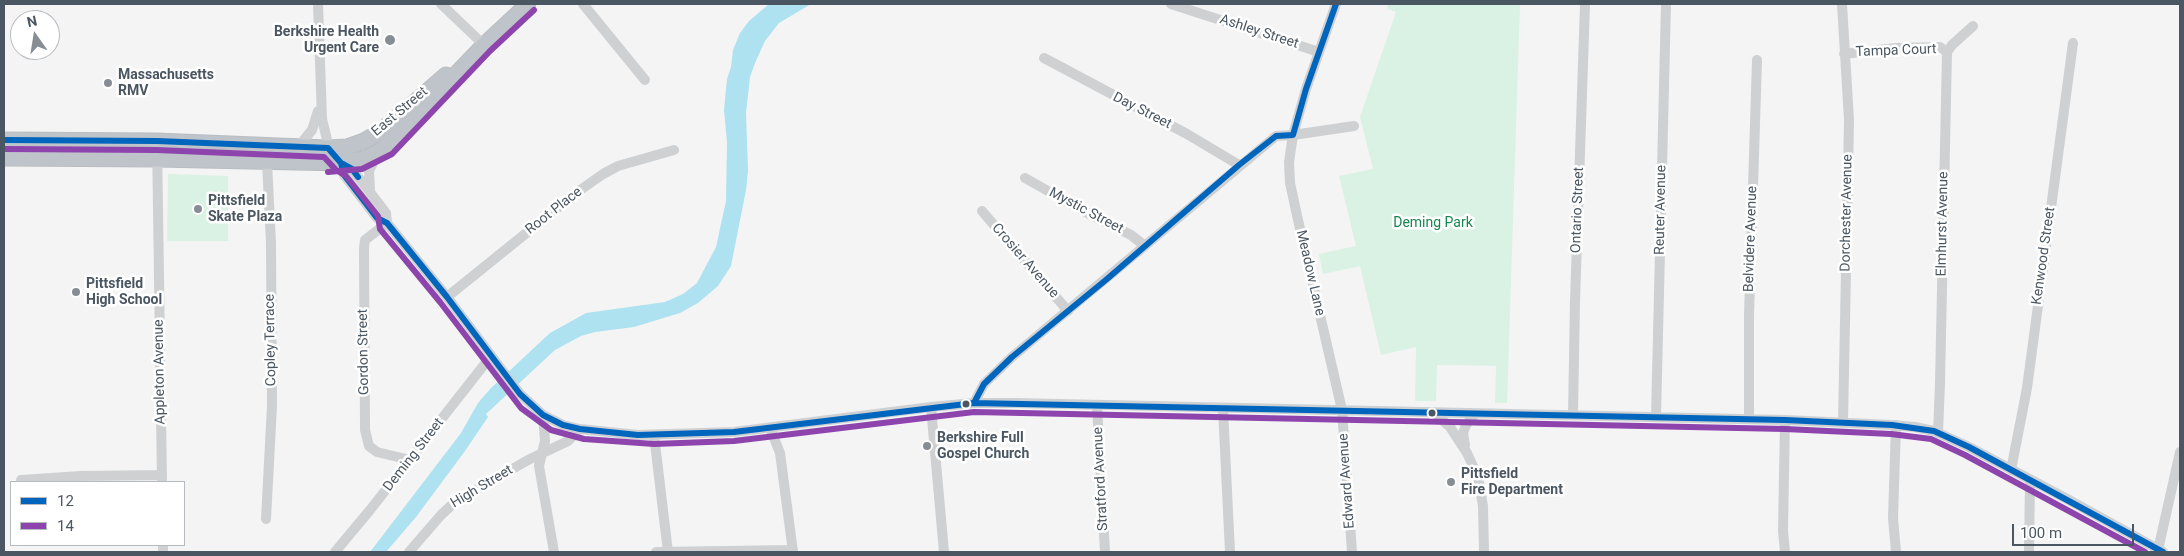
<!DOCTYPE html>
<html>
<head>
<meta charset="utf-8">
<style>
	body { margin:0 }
	#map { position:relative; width:2184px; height:556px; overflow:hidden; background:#f4f4f4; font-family:Roboto,sans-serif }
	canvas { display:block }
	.frame { position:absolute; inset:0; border:5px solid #4a5661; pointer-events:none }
	.legend { position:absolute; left:10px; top:481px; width:175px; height:65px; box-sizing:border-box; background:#fff; border:1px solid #b7bbc0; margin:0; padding:6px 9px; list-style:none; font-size:15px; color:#4a5661 }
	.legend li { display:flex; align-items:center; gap:10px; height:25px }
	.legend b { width:25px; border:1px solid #b7bbc0 }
	.north { position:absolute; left:10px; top:10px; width:50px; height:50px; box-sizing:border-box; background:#fff; border:1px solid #b7bbc0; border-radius:50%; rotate:347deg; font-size:14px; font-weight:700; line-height:20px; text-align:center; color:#4a5661 }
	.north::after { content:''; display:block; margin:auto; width:18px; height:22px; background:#868d94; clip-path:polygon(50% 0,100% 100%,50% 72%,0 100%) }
	.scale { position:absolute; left:2012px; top:524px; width:122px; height:22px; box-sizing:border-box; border:2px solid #4a5661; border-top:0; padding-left:6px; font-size:15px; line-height:18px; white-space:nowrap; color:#4a5661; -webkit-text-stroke:4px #fff; paint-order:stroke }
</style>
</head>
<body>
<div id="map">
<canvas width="2184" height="556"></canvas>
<div class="frame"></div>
<ul class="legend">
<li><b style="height:6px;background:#0065bd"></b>12</li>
<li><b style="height:6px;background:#8e44ad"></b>14</li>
</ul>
<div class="north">N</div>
<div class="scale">100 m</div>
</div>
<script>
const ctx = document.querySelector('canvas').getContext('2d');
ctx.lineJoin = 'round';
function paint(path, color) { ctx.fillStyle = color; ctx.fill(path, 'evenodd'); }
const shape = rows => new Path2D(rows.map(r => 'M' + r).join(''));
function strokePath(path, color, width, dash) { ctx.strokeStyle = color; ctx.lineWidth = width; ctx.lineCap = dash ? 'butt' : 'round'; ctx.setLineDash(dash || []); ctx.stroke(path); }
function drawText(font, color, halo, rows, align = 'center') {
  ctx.font = font + ' Roboto,sans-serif'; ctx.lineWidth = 5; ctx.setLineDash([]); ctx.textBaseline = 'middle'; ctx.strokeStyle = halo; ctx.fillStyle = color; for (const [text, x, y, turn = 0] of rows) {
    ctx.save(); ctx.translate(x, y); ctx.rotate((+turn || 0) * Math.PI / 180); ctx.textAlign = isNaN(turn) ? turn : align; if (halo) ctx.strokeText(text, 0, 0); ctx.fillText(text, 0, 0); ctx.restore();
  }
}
paint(shape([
	[1388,4,1520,4,1507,403,1495,403,1496,366,1455,365,1437,365,1436,401,1415,401,1416,347,1381,355,1360,266,1323,274,1319,254,1356,246,1339,176,1373,169,1360,117,1396,12,1387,9],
	[168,174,228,176,228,241,167,241]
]), '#d9f2e3');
paint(shape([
	[769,4,811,4,779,23,765,41,755,63,750,77,746,113,748,171,746,190,731,266,718,286,698,303,680,313,634,327,595,332,581,336,555,350,486,414,488,417,465,451,416,517,386,552,370,552,461,433,478,403,491,388,550,333,586,313,665,302,683,294,697,283,716,247,726,201,727,142,724,110,727,79,731,67,733,50,740,33,749,21]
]), '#aee2f0');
const highway = shape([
	[4,140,157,141,328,148,347,147,364,141,380,132,446,75],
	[4,158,157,159,341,163,365,159,379,152,393,140,484,45,528,4]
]);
strokePath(highway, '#b9bec3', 17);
strokePath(shape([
	[318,4,322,119,330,152],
	[441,4,484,45],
	[583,4,645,80],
	[1171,4,1319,52],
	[1336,4,1306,89,1293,135,1289,162,1290,183,1298,220,1342,410,1352,552],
	[1842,4,1849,120,1843,422],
	[1844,54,1896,48,1940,47,1947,52],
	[1044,58,1187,134,1239,165],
	[157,141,162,482],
	[299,146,312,130,318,111],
	[340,163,352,169,356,174,386,213,387,223],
	[341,163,344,175,377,218,387,223,447,297,520,394,543,415,563,425,580,429,638,435,734,432,931,407,974,403,1015,403,1785,420,1892,425,1915,427,1934,431,1969,447,2069,500,2163,552],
	[1025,178,1089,214,1131,235,1145,246],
	[370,190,369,171,378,153],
	[982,211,1068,311],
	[387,223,365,240,364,248,365,430,369,446,377,452,410,460],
	[447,297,576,193,603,174,618,166,674,150],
	[974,403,984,384,1012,357,1276,136,1293,135,1354,126],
	[1097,405,1105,552],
	[931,407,944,552],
	[1223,409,1230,552],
	[1434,413,1450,427,1467,453,1478,477,1483,506,1484,552],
	[543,415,545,441,539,466,554,552],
	[1573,415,1575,301,1585,4],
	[1656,417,1666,4],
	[1749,419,1749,315,1757,60],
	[770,428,780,453,793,552],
	[1938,433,1940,383,1947,52,1952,45,1973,26],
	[654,435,668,552],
	[1465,445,1463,433,1466,425,1475,414],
	[2011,470,2027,388,2073,43],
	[21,480,81,476,162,475],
	[266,519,272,406,271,243,267,162],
	[163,545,163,552],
	[2158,550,2180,452],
	[335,552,370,510,491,356],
	[409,552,441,515,455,502,528,460,568,441,580,429],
	[656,552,793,550],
	[1785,552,1783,531,1785,420],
	[1896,552,1893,518,1896,425],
	[2029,552,2030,480]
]), '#ced0d2', 10);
strokePath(highway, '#bec4c9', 15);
strokePath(shape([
	[4,140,157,141,328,148,341,163,352,169,358,177],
	[341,163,344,175,377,218,387,223,447,297,520,394,543,415,563,425,580,429,638,435,734,432,974,403,1785,420,1892,425,1934,431,1969,447,2163,552],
	[974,403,984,384,1012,357,1107,279,1239,165,1276,136,1293,135,1306,89,1336,4]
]), '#0065bd', 6);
strokePath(shape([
	[4,149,157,150,324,157,336,170,346,176,378,216,380,229,440,302,521,408,551,430,584,439,654,444,734,441,974,412,1785,429,1891,434,1931,439,1965,455,2145,552],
	[328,172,362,169,392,154,490,51,534,10]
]), '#8e44ad', 6);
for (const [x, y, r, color] of [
	[390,40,6,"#868d94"],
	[108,83,5,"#868d94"],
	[198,209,5,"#868d94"],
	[76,292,5,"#868d94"],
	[966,404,4.5,"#4a5661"],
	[1432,413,4.5,"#4a5661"],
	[927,446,5,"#868d94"],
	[1451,482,5,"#868d94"]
]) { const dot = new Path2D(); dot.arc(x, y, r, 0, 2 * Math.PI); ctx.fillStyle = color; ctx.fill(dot); strokePath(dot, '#fff', 2); }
drawText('bold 14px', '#4a5661', '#fff', [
	["Berkshire Health",379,32,"right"],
	["Urgent Care",379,48,"right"],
	["Massachusetts",118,75],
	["RMV",118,91],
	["Pittsfield",208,201],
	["Skate Plaza",208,217],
	["Pittsfield",86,284],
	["High School",86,300],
	["Berkshire Full",937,438],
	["Gospel Church",937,454],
	["Pittsfield",1461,474],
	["Fire Department",1461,490]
], 'left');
drawText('14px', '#4a5661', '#fff', [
	["Ashley Street",1259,32,18],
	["Tampa Court",1896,51,-2],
	["Day Street",1142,111,27],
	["East Street",400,112,-40],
	["Ontario Street",1578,210,-88],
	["Reuter Avenue",1661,210,-89],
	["Root Place",554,211,-38],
	["Mystic Street",1086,211,28],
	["Dorchester Avenue",1847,213,-89],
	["Elmhurst Avenue",1943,224,-89],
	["Belvidere Avenue",1751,239,-88],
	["Kenwood Street",2044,256,-82],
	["Crosier Avenue",1025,261,49],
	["Meadow Lane",1310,273,77],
	["Copley Terrace",271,340,-91],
	["Gordon Street",364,352,-91],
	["Appleton Avenue",160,372,-91],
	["Deming Street",414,455,-52],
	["Stratford Avenue",1101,479,-93],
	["Edward Avenue",1347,481,-94],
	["High Street",482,487,-31]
]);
drawText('14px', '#17864f', '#fff', [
	["Deming Park",1433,223]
]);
</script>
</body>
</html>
